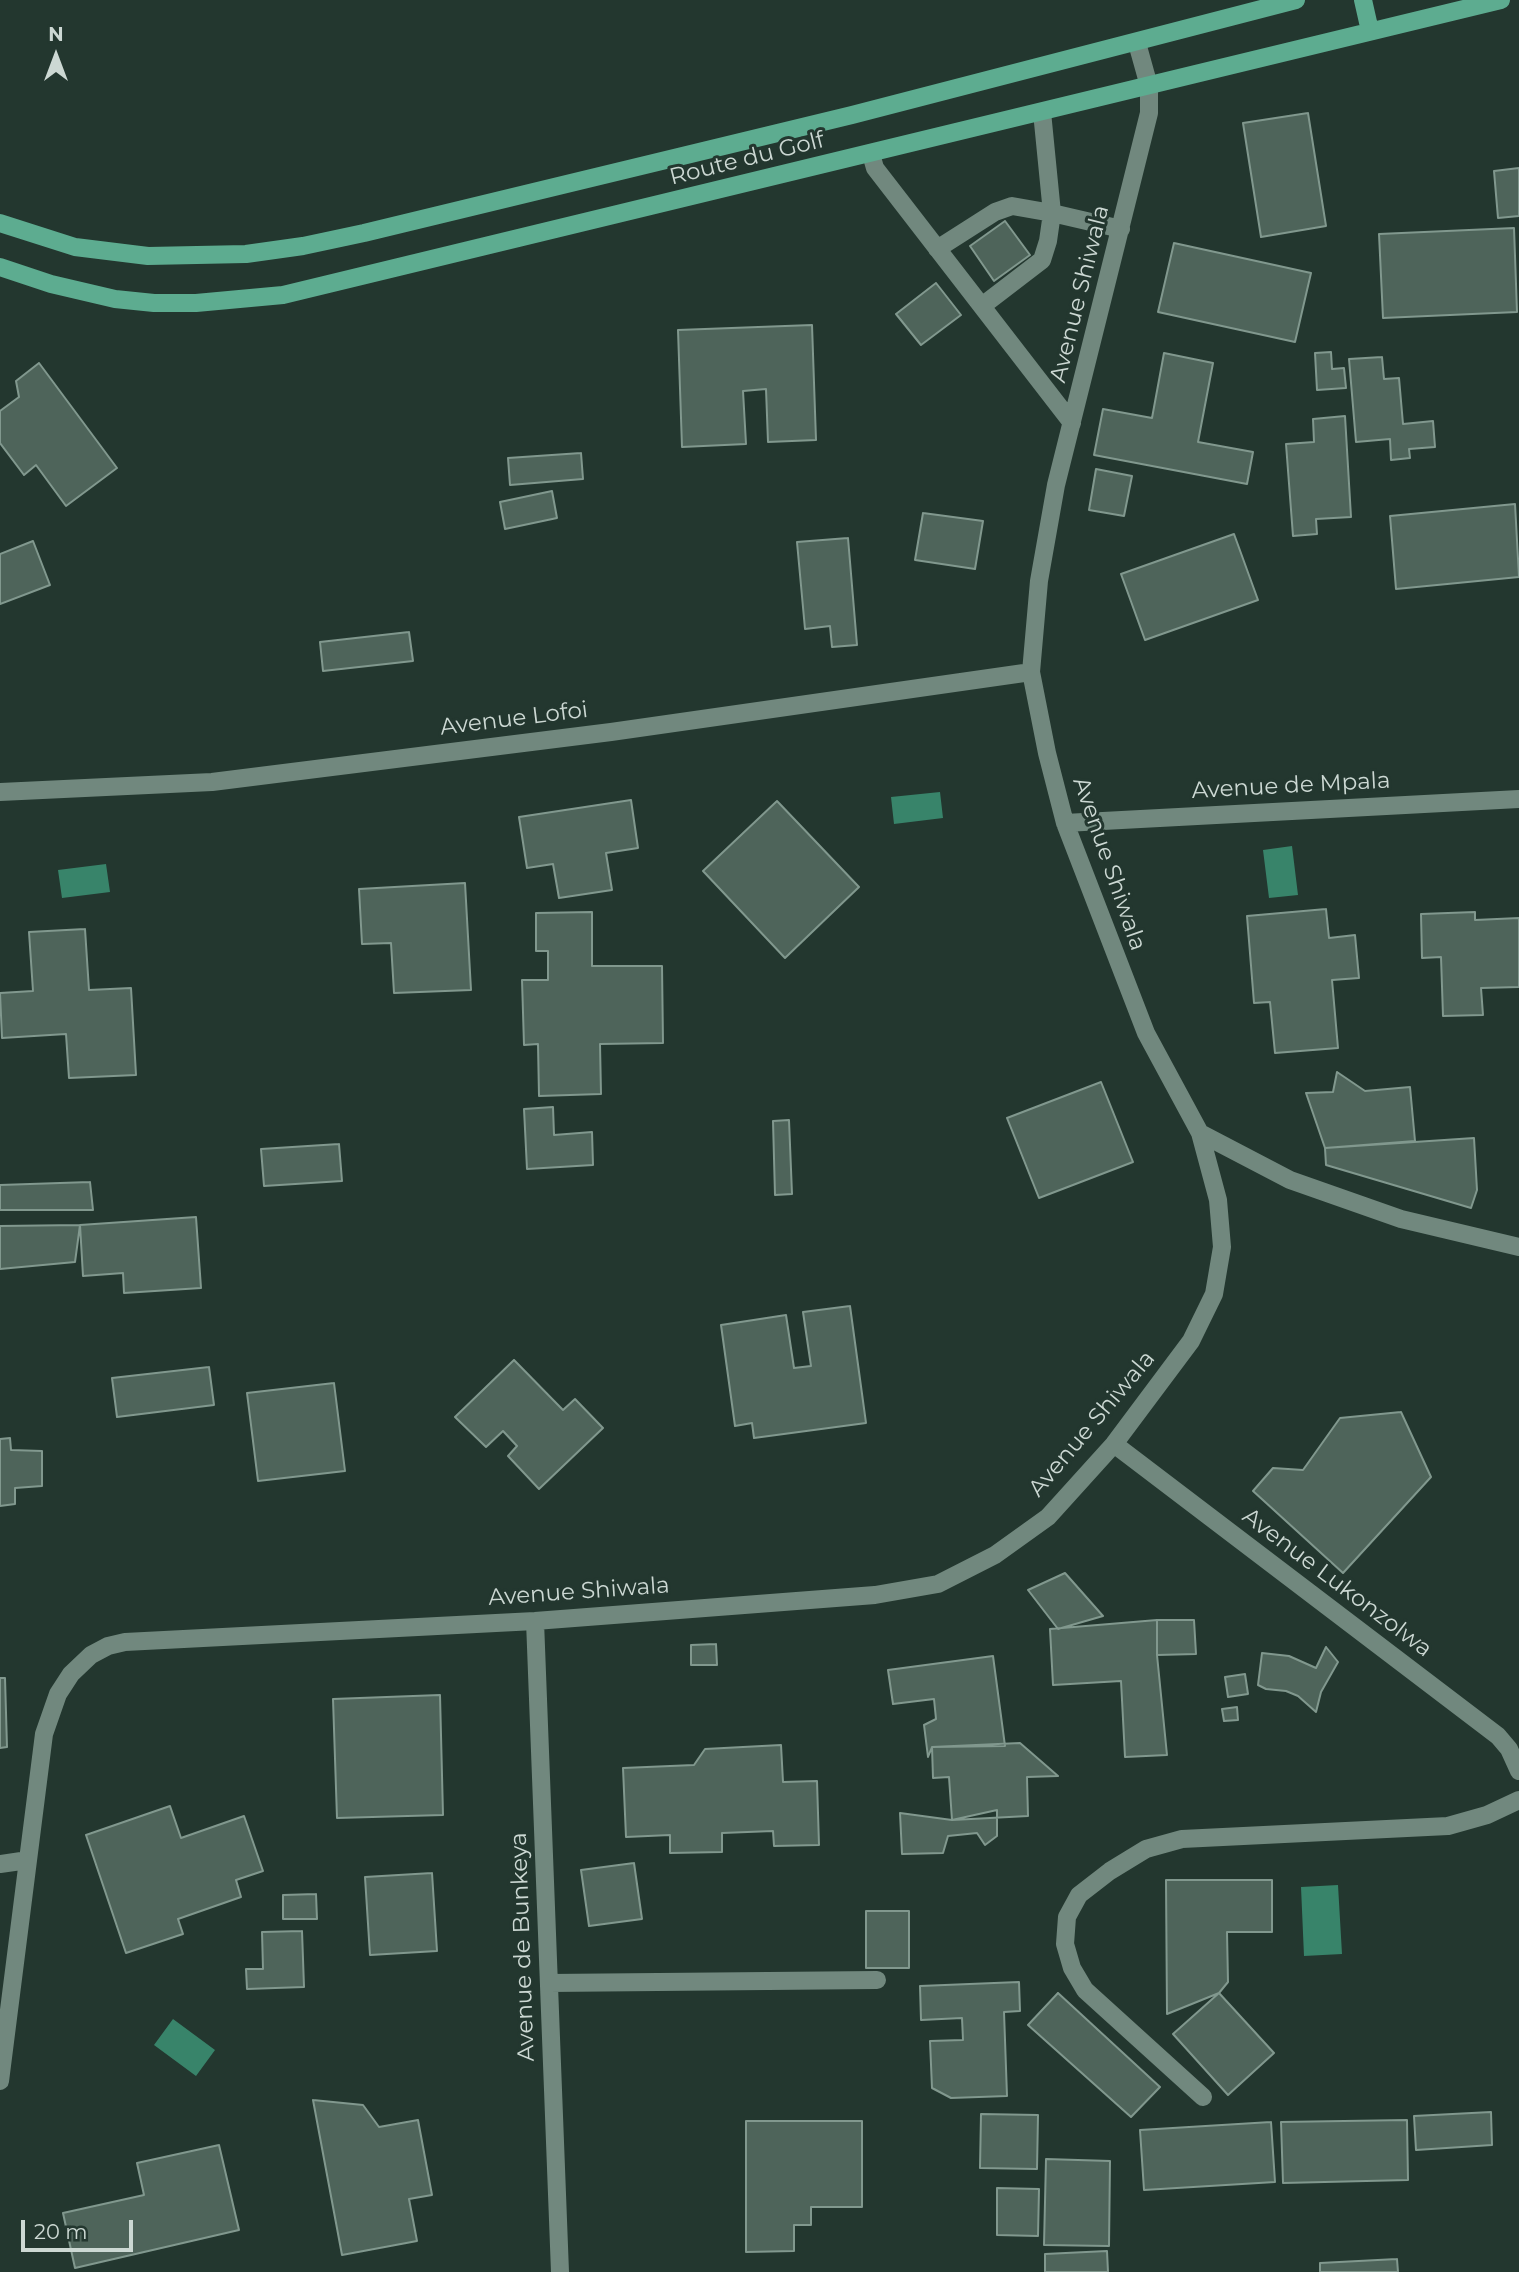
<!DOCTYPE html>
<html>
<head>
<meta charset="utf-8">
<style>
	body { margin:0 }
	#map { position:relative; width:1519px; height:2272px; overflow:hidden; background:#23372f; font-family:Montserrat,sans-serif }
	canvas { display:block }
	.north { position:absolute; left:21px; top:21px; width:70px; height:70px; -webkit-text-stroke:5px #23372f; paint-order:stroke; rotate:0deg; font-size:19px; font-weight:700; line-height:28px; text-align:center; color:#ccd8d3 }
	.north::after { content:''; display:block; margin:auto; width:24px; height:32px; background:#ccd8d3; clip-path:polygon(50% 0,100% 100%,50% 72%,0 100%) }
	.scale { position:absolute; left:21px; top:2220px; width:112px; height:32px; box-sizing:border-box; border:4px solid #ccd8d3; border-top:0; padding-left:9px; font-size:21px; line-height:24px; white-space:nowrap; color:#ccd8d3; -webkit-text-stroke:5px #23372f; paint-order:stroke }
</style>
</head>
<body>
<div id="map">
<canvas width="1519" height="2272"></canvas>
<div class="north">N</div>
<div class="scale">20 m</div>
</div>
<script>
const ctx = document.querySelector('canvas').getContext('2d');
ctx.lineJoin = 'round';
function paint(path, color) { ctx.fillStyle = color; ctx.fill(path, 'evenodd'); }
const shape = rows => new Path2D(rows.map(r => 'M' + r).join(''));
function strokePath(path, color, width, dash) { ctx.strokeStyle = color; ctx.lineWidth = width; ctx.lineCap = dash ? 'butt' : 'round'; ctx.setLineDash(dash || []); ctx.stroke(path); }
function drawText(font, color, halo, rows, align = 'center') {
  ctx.font = font + ' Montserrat,sans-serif'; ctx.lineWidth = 6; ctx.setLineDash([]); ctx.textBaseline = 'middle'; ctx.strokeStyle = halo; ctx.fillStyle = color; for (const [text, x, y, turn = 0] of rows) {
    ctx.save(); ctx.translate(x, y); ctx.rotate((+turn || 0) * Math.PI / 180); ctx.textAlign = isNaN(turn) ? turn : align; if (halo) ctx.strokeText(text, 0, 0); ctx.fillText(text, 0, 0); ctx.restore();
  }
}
paint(shape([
	[940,792,943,818,894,824,891,797],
	[1292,846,1298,895,1269,898,1263,850],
	[106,864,110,892,62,898,58,870],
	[1338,1885,1342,1954,1304,1956,1301,1887],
	[173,2019,215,2050,196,2076,154,2045]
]), '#38846a');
const building = shape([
	[1308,113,1326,226,1261,237,1243,123,1308,113],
	[1519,168,1519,216,1498,218,1494,171,1519,168],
	[1005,221,1030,255,994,281,970,246,1005,221],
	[1514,228,1517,312,1383,318,1379,234,1514,228],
	[1174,243,1311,273,1295,342,1158,312,1174,243],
	[936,283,961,315,921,345,896,314,936,283],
	[812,325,816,440,768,442,766,389,743,391,746,444,682,447,678,330,812,325],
	[1331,352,1332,369,1344,368,1346,388,1317,390,1315,353,1331,352],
	[1164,353,1213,363,1198,442,1253,452,1247,484,1094,455,1103,409,1152,418,1164,353],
	[1382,357,1384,379,1399,378,1403,424,1433,421,1435,447,1409,449,1410,458,1391,460,1390,439,1356,442,1349,359,1382,357],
	[39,363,117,468,66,506,36,465,24,475,0,443,0,411,19,397,16,381,39,363],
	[1345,416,1351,517,1316,519,1317,534,1293,536,1286,444,1314,442,1313,419,1345,416],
	[581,453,583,479,510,485,508,458,581,453],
	[1096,469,1132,476,1124,516,1089,510,1096,469],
	[552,491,557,518,505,529,500,502,552,491],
	[1515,504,1519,577,1396,589,1390,516,1515,504],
	[923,513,983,521,975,569,915,560,923,513],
	[1234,534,1258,600,1145,640,1121,574,1234,534],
	[848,538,857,645,832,647,830,626,805,629,797,542,848,538],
	[33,541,50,585,0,604,0,554,33,541],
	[409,632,413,661,323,671,320,642,409,632],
	[631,800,638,848,606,853,612,890,559,898,553,864,527,868,519,817,631,800],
	[777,801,859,887,785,958,703,871,777,801],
	[465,883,471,990,394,993,391,943,362,944,359,889,465,883],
	[1326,909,1329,938,1355,935,1359,978,1332,980,1338,1048,1275,1053,1270,1002,1254,1003,1247,916,1326,909],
	[592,912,592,966,662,966,663,1043,600,1044,601,1094,539,1096,538,1044,524,1045,522,980,548,980,548,951,536,951,536,913,592,912],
	[1475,912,1475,920,1519,918,1519,987,1481,988,1483,1015,1443,1016,1441,957,1422,958,1421,914,1475,912],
	[85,929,89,990,131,988,136,1075,69,1078,66,1034,2,1038,0,993,33,991,29,932,85,929],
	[1337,1072,1365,1091,1410,1087,1415,1141,1325,1148,1306,1093,1333,1092,1337,1072],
	[1101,1082,1133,1162,1039,1198,1007,1118,1101,1082],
	[553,1107,554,1135,592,1132,593,1165,527,1169,524,1109,553,1107],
	[789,1120,792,1194,775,1195,773,1121,789,1120],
	[1474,1138,1477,1190,1471,1208,1326,1165,1325,1148,1474,1138],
	[339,1144,342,1181,264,1186,261,1149,339,1144],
	[90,1182,93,1210,0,1210,0,1185,90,1182],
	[196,1217,201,1288,124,1293,123,1273,83,1276,80,1225,196,1217],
	[80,1225,75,1262,0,1269,0,1226,80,1225],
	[850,1306,866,1423,754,1438,752,1423,735,1426,721,1325,786,1315,794,1368,811,1366,803,1312,850,1306],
	[514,1360,563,1410,575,1399,603,1428,539,1489,508,1456,517,1446,503,1431,486,1447,455,1417,514,1360],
	[209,1367,214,1405,117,1417,112,1378,209,1367],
	[334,1383,345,1471,258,1481,247,1393,334,1383],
	[1401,1412,1431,1477,1343,1573,1253,1491,1273,1468,1303,1470,1340,1418,1401,1412],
	[10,1438,11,1450,42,1451,42,1486,15,1488,15,1504,0,1506,0,1439,10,1438],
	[1065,1573,1103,1616,1058,1629,1028,1590,1065,1573],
	[1157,1620,1157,1655,1167,1755,1125,1757,1121,1681,1053,1685,1050,1629,1157,1620],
	[1157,1620,1194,1620,1196,1654,1157,1655,1157,1620],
	[716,1644,717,1665,691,1665,691,1645,716,1644],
	[1326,1647,1338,1662,1321,1692,1316,1712,1298,1696,1286,1691,1266,1689,1258,1685,1262,1653,1289,1656,1316,1668,1326,1647],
	[993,1656,1005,1746,932,1747,928,1757,924,1725,936,1719,934,1699,893,1704,888,1670,993,1656],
	[1245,1674,1248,1694,1228,1697,1225,1677,1245,1674],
	[0,1678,5,1678,7,1747,0,1748,0,1678],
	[440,1695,443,1815,337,1818,333,1699,440,1695],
	[1237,1707,1238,1720,1224,1721,1222,1709,1237,1707],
	[1020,1743,1058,1776,1027,1777,1028,1816,952,1820,949,1777,933,1778,932,1747,1020,1743],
	[781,1745,783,1782,817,1781,819,1845,774,1846,773,1831,722,1833,722,1852,670,1853,670,1835,626,1837,623,1768,694,1765,705,1749,781,1745],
	[170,1806,181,1838,244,1816,263,1871,236,1880,241,1897,178,1919,183,1934,126,1953,86,1835,170,1806],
	[997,1810,997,1836,985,1845,977,1833,948,1836,943,1853,902,1854,900,1813,952,1820,997,1810],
	[634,1863,642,1919,589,1926,581,1870,634,1863],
	[432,1873,437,1951,370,1955,365,1877,432,1873],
	[1166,1880,1272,1880,1272,1932,1227,1932,1228,1982,1219,1993,1167,2014,1166,1880],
	[316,1894,317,1919,283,1919,283,1895,316,1894],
	[866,1911,909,1911,909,1968,866,1968,866,1911],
	[302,1931,304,1987,247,1989,246,1969,263,1969,262,1932,302,1931],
	[1019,1982,1020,2011,1004,2012,1007,2096,951,2098,932,2088,930,2041,963,2040,962,2018,921,2020,920,1986,1019,1982],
	[1058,1993,1160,2087,1131,2117,1028,2025,1058,1993],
	[1219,1993,1274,2053,1228,2095,1173,2034,1219,1993],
	[313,2100,363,2105,379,2127,418,2120,432,2195,409,2199,417,2241,342,2255,313,2100],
	[1491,2112,1492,2145,1416,2150,1414,2116,1491,2112],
	[981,2114,1038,2115,1037,2169,980,2168,981,2114],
	[1407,2120,1408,2180,1283,2183,1281,2122,1407,2120],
	[746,2121,862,2121,862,2207,811,2207,811,2225,794,2225,794,2251,746,2252,746,2121],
	[1271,2122,1275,2182,1144,2190,1140,2130,1271,2122],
	[219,2145,239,2230,75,2268,63,2213,144,2195,137,2163,219,2145],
	[1046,2159,1110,2161,1109,2246,1044,2245,1046,2159],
	[997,2188,1039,2189,1038,2236,997,2235,997,2188],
	[1107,2251,1108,2272,1045,2272,1045,2254,1107,2251],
	[1397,2259,1398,2272,1320,2272,1320,2263,1397,2259]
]);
paint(building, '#4e645a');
strokePath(building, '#81988e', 2);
strokePath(shape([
	[871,154,875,168,1072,423],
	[937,249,995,212,1012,206,1052,213,1121,229],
	[982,306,1042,260,1048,241,1052,213,1042,112],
	[0,792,212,782,611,732,1031,672],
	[1065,823,1519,799],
	[1200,1133,1290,1180,1401,1219,1519,1247],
	[1114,1444,1498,1736,1509,1749,1519,1771],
	[535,1621,560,2272],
	[0,1864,28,1860],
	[549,1983,877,1980],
	[0,2081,44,1734,58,1694,71,1674,91,1655,108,1646,125,1642,535,1621,875,1595,938,1584,995,1555,1048,1517,1114,1444,1191,1341,1214,1294,1222,1247,1218,1200,1200,1133,1146,1033,1065,823,1047,753,1031,672,1039,581,1056,485,1149,113,1149,86,1137,43],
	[1203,2097,1085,1990,1072,1968,1065,1944,1067,1917,1079,1895,1110,1871,1146,1849,1182,1839,1448,1826,1487,1815,1519,1800]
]), '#71887e', 18);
strokePath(shape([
	[1363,0,1370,31],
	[0,223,75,247,148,256,246,254,303,246,364,233,852,115,1296,0],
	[0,267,51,284,115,299,154,303,196,303,283,295,1501,0]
]), '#5dac90', 18);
drawText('23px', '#ccd8d3', '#23372f', [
	["Route du Golf",747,159,-14],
	["Avenue Shiwala",1080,294,-76],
	["Avenue Lofoi",514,719,-7],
	["Avenue de Mpala",1291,786,-3],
	["Avenue Shiwala",1109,864,71],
	["Avenue Shiwala",1092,1424,-50],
	["Avenue Lukonzolwa",1337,1583,37],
	["Avenue Shiwala",579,1592,-4],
	["Avenue de Bunkeya",523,1947,-92]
]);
</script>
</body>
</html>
